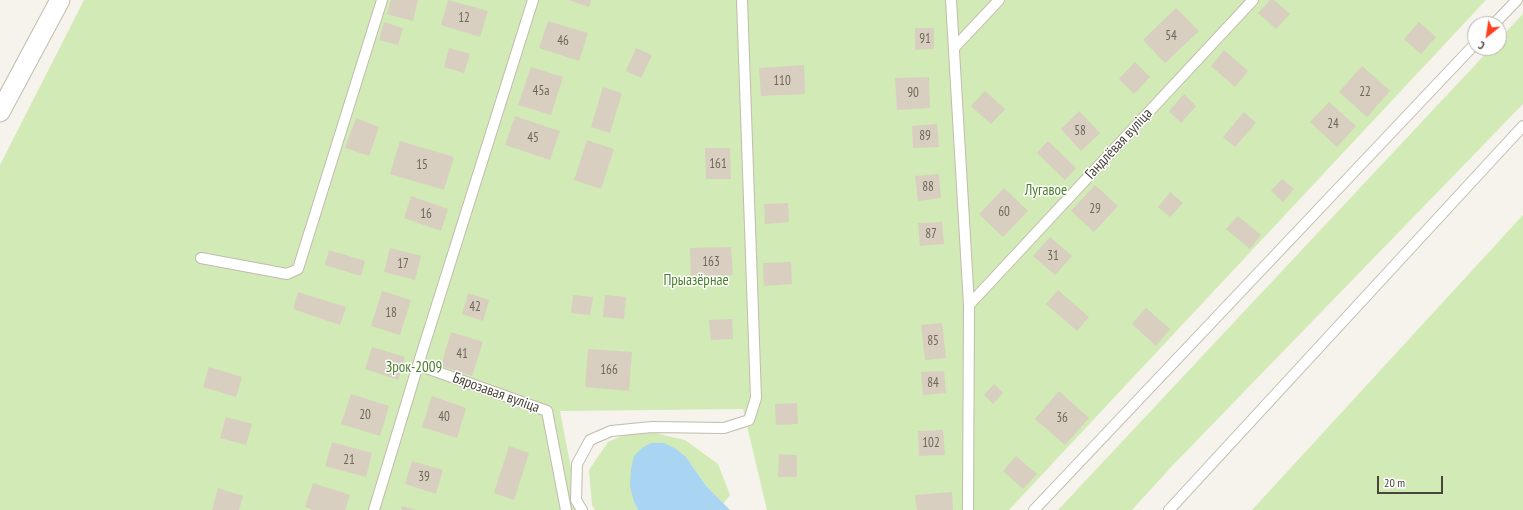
<!DOCTYPE html>
<html>
<head>
<meta charset="utf-8">
<style>
	body { margin:0 }
	#map { position:relative; width:1523px; height:510px; overflow:hidden; background:#f6f3ec; font-family:"PT Sans Narrow",sans-serif }
	canvas { display:block }
	.north { position:absolute; left:1467px; top:16px; width:40px; height:40px; box-sizing:border-box; background:#fff; border:1px solid #b7b4b0; border-radius:50%; rotate:210deg; font-size:11px; font-weight:700; line-height:16px; text-align:center; color:#4b4439 }
	.north::after { content:''; display:block; margin:auto; width:14px; height:18px; background:#fc3f1d; clip-path:polygon(50% 0,100% 100%,50% 72%,0 100%) }
	.scale { position:absolute; left:1377px; top:476px; width:66px; height:18px; box-sizing:border-box; border:2px solid #4b4439; border-top:0; padding-left:5px; font-size:12px; line-height:14px; white-space:nowrap; color:#4b4439; -webkit-text-stroke:3px #fff; paint-order:stroke }
</style>
</head>
<body>
<div id="map">
<canvas width="1523" height="510"></canvas>
<div class="north">С</div>
<div class="scale">20 m</div>
</div>
<script>
const ctx = document.querySelector('canvas').getContext('2d');
ctx.lineJoin = 'round';
function paint(path, color) { ctx.fillStyle = color; ctx.fill(path, 'evenodd'); }
const shape = rows => new Path2D(rows.map(r => 'M' + r).join(''));
function strokePath(path, color, width, dash) { ctx.strokeStyle = color; ctx.lineWidth = width; ctx.lineCap = dash ? 'butt' : 'round'; ctx.setLineDash(dash || []); ctx.stroke(path); }
function drawText(font, color, halo, rows, align = 'center') {
  ctx.font = font + ' "PT Sans Narrow",sans-serif'; ctx.lineWidth = 3; ctx.setLineDash([]); ctx.textBaseline = 'middle'; ctx.strokeStyle = halo; ctx.fillStyle = color; for (const [text, x, y, turn = 0] of rows) {
    ctx.save(); ctx.translate(x, y); ctx.rotate((+turn || 0) * Math.PI / 180); ctx.textAlign = isNaN(turn) ? turn : align; if (halo) ctx.strokeText(text, 0, 0); ctx.fillText(text, 0, 0); ctx.restore();
  }
}
paint(shape([
	[84,0,1486,0,1009,510,767,510,743,409,560,411,579,510,0,510,0,165],
	[1523,14,1523,104,1173,465,1132,510,1058,510,1491,48,1499,48,1499,39],
	[1523,215,1523,510,1252,510],
	[651,432,685,440,718,464,730,495,723,504,707,487,686,457,634,502,638,510,595,510,592,505,589,470,608,442,624,435]
]), '#d2eab5');
paint(shape([
	[651,443,664,443,676,449,686,457,707,487,730,510,638,510,634,502,630,486,631,469,634,456,642,448]
]), '#a9d4f2');
paint(shape([
	[391,0,418,0,413,21,387,14],
	[448,0,488,11,480,37,441,25],
	[568,0,591,0,589,7],
	[1270,0,1274,0,1290,14,1276,29,1258,13],
	[1176,8,1199,31,1165,63,1143,40],
	[548,21,588,33,579,61,539,48],
	[384,22,403,28,398,45,379,40],
	[1419,22,1436,37,1421,54,1404,39],
	[915,28,934,28,934,49,915,50],
	[449,48,470,54,464,73,444,67],
	[636,48,652,55,641,78,626,71],
	[1224,50,1248,71,1235,87,1211,66],
	[1135,62,1150,77,1134,94,1119,79],
	[804,65,805,94,761,96,759,68],
	[1362,66,1390,91,1367,117,1339,92],
	[531,67,563,77,551,115,518,105],
	[929,77,930,108,897,110,895,78],
	[603,87,622,93,610,133,591,127],
	[985,91,1005,109,991,124,971,106],
	[1184,94,1196,106,1181,123,1169,111],
	[1329,102,1356,126,1337,147,1310,122],
	[1079,111,1100,133,1081,151,1061,129],
	[1244,112,1256,123,1235,147,1223,137],
	[515,116,560,131,550,160,505,145],
	[356,118,379,127,369,156,345,148],
	[937,124,939,147,913,148,912,126],
	[587,140,614,149,601,189,574,180],
	[400,141,454,157,444,190,390,174],
	[1048,141,1076,168,1065,180,1037,153],
	[705,148,730,148,731,179,706,179],
	[939,174,941,198,918,201,915,176],
	[1282,179,1294,189,1283,202,1271,191],
	[1095,185,1118,206,1094,232,1071,211],
	[1004,188,1028,211,1003,237,979,214],
	[1170,192,1183,203,1170,217,1158,207],
	[411,196,448,209,441,231,404,218],
	[788,203,789,222,765,224,764,204],
	[1238,216,1261,235,1250,249,1226,229],
	[942,222,944,244,920,246,918,223],
	[1050,237,1072,256,1055,275,1033,256],
	[731,247,733,275,691,277,690,248],
	[390,248,421,256,415,280,384,272],
	[329,250,365,261,361,276,325,265],
	[791,262,792,284,764,286,763,263],
	[1058,290,1089,317,1077,331,1046,304],
	[382,291,411,300,400,335,371,326],
	[298,292,346,307,340,325,293,309],
	[468,293,489,300,483,321,462,314],
	[573,295,593,297,590,315,571,313],
	[605,295,626,297,624,319,603,317],
	[1146,308,1170,329,1156,346,1132,324],
	[732,319,733,339,711,340,709,320],
	[942,323,946,358,925,360,921,325],
	[451,332,483,342,472,376,441,366],
	[372,347,405,357,398,380,365,369],
	[588,349,632,352,629,391,585,387],
	[209,367,242,377,236,397,203,387],
	[944,371,946,393,923,395,921,372],
	[994,384,1003,393,993,404,984,395],
	[1059,391,1089,418,1065,445,1035,419],
	[351,394,389,406,380,436,341,424],
	[432,396,466,408,457,438,422,427],
	[797,403,798,424,776,425,775,404],
	[226,417,252,424,246,445,220,438],
	[943,430,945,455,919,456,918,431],
	[332,442,372,453,366,477,325,466],
	[509,446,529,453,514,500,494,493],
	[779,454,797,455,797,477,778,477],
	[1016,456,1037,474,1023,489,1003,471],
	[412,461,443,470,436,494,405,484],
	[313,483,350,495,345,510,313,510,305,507],
	[218,488,243,496,239,510,212,510],
	[952,492,953,510,917,510,915,495],
	[402,506,416,510,401,510]
]), '#d8cfc1');
const lane = shape([
	[951,0,969,305,968,510],
	[1494,24,1517,0],
	[954,48,999,0],
	[201,258,287,274,298,269,382,0],
	[969,305,1253,0],
	[418,365,547,411,566,510],
	[374,510,418,365,533,0],
	[582,510,576,500,577,464,590,440,611,431,652,427,724,428,749,420,756,398,742,0],
	[1034,510,1475,44],
	[1169,510,1523,126]
]);
const street = shape([
	[0,112,60,0]
]);
strokePath(lane, '#c2bbae', 12);
strokePath(street, '#c2bbae', 21);
strokePath(lane, '#fff', 10);
strokePath(street, '#fff', 19);
drawText('13px', '#6e675b', null, [
	["12",464,18],
	["54",1171,36],
	["91",925,39],
	["46",563,41],
	["110",782,81],
	["45а",541,91],
	["22",1365,92],
	["90",913,93],
	["24",1333,124],
	["58",1080,131],
	["89",925,136],
	["45",533,138],
	["161",718,164],
	["15",422,165],
	["88",928,187],
	["29",1095,209],
	["60",1004,212],
	["16",426,214],
	["87",931,234],
	["31",1053,256],
	["163",711,262],
	["17",403,264],
	["42",475,307],
	["18",391,313],
	["85",933,341],
	["41",462,354],
	["166",609,370],
	["84",933,383],
	["20",365,415],
	["40",444,417],
	["36",1062,418],
	["102",931,443],
	["21",349,460],
	["39",424,477]
]);
drawText('15px', '#4b4439', '#fff', [
	["Гандлёвая вуліца",1119,144,-47],
	["Бярозавая вуліца",496,393,20]
]);
drawText('15px', '#4a7f2a', '#fff', [
	["Лугавое",1046,191],
	["Прыазёрнае",696,281],
	["Зрок-2009",414,368]
]);
</script>
</body>
</html>
